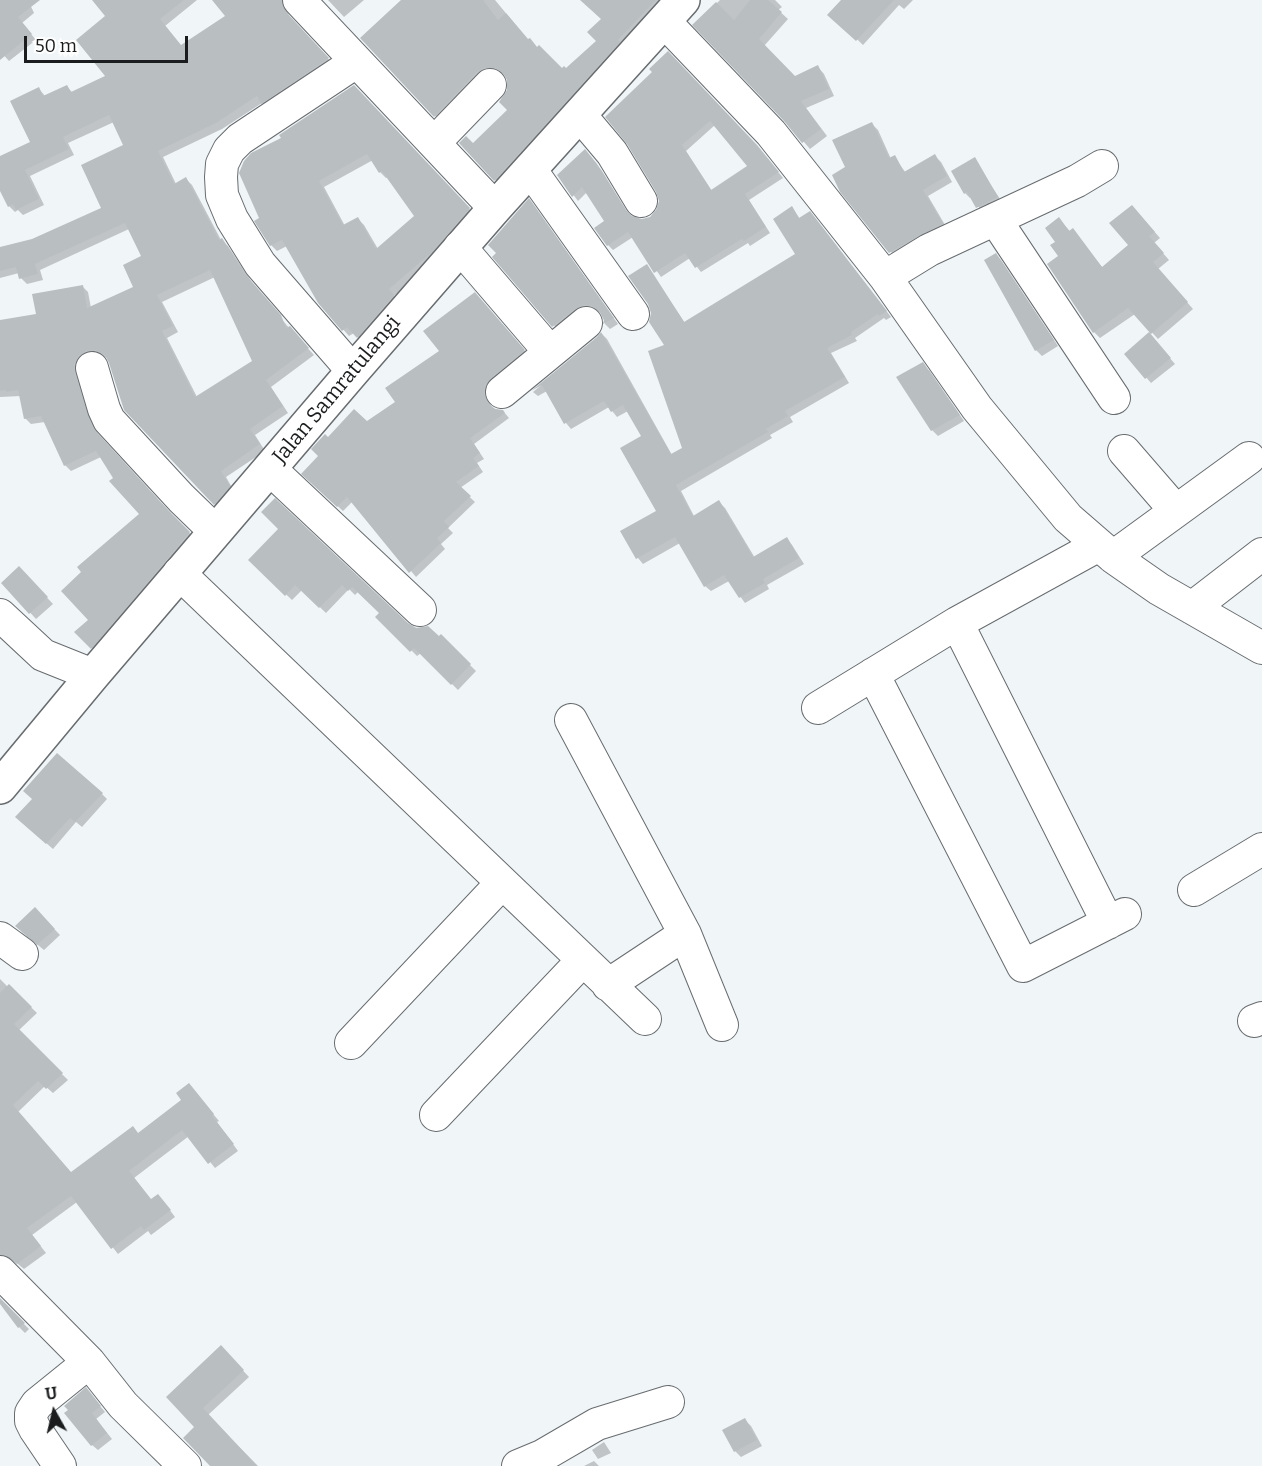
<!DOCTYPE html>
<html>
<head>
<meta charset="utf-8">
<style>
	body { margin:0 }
	#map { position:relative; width:1262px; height:1466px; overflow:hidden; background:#f0f5f8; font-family:Bitter,serif }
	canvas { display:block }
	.north { position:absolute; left:24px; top:1382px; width:60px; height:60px; -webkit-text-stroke:4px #fff; paint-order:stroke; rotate:352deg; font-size:16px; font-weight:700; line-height:24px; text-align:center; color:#1a1c1d }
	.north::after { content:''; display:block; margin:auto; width:21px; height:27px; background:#1a1c1d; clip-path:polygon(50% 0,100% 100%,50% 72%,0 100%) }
	.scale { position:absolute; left:24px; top:36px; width:164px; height:27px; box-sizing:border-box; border:3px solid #1a1c1d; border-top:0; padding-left:8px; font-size:18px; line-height:21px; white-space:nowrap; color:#1a1c1d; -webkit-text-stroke:4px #fff; paint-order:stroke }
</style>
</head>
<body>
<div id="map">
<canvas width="1262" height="1466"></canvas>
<div class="north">U</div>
<div class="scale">50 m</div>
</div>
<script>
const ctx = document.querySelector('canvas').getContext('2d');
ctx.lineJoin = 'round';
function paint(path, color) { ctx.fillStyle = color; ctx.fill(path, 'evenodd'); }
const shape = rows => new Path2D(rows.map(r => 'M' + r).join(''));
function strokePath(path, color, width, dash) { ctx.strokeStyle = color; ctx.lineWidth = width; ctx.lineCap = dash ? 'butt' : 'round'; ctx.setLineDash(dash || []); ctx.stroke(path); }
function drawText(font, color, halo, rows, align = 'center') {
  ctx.font = font + ' Bitter,serif'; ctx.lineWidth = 4.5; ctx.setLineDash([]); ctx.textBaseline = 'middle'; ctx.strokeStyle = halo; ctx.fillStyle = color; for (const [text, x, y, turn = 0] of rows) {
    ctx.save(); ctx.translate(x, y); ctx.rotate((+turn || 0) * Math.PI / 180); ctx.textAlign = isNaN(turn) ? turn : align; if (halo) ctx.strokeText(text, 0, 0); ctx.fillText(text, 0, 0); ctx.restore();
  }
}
paint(shape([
	[0,0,28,0,34,13,22,23,36,40,9,61,0,51],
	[94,0,197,0,165,26,181,47,227,17,214,0,288,0,287,11,291,20,334,65,268,108,262,103,222,129,163,157,176,184,186,179,192,185,221,240,228,246,251,281,289,328,314,355,271,387,288,413,255,435,265,451,226,477,235,493,221,510,126,409,109,359,103,356,93,356,80,380,98,435,195,539,98,654,77,632,90,620,141,514,101,457,71,471,65,465,45,422,31,424,25,418,21,396,0,397,0,327,38,315,82,286,88,292,91,308,135,287,143,257,129,229,40,270,43,280,27,284,21,278,19,273,0,278,0,249,33,241,103,208,125,146,114,122,68,143,74,155,30,176,44,205,23,215,18,210,15,212,9,206,0,189,0,158,32,143,39,89,46,97,67,87,73,93,107,77,108,17],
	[215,277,254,361,197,397,167,338,178,332,162,302],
	[328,0,364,0,344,17],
	[403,0,495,0,529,41,562,70,566,70,598,41,603,19,584,0,669,0,501,186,461,143,473,145,509,110,507,76,501,73,492,73,441,122,362,38],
	[720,0,775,0,782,7,778,10,788,19,764,46,795,78,818,67,824,74,834,96,806,108,827,136,810,149,785,120,695,25],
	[843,0,913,0,904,9,899,5,863,45,831,14],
	[654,72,762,152,783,178,749,200,770,233,750,246,748,243,701,272,690,258,661,277,633,237,613,250,608,245,606,222,587,192,578,201,559,176,590,156,602,171,631,218,642,220,651,218,658,211,660,201],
	[715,125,750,166,712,191,686,151],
	[354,87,475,215,437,259,394,296,399,302,364,343,354,333,349,336,319,302,287,246,277,251,271,245,261,219,283,139],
	[373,160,380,172,386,178,388,177,416,217,378,249,364,225,358,219,345,226,324,187],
	[872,124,878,130,891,159,894,157,906,173,935,156,941,162,952,182,928,196,948,230,896,258,842,191,847,168],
	[974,159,1002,202,982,212,972,197,970,198,965,193],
	[534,206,618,324,610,329,605,324,602,313,590,310,559,331,494,257],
	[792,208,800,219,815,218,891,317,886,320,884,318,855,338,857,341,831,353,849,383,790,417,793,422,770,435,772,438,681,491,694,516,719,502,725,508,755,558,787,539,792,545,804,564,767,585,769,589,745,603,729,581,711,591,705,586,680,543,643,564,638,558,622,532,658,511,643,437,628,411,617,417,609,407,571,429,566,423,547,391,538,396,533,392,602,334,607,339,672,455,684,449,667,346,652,313,647,266,685,323,797,254],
	[1138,213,1160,238,1154,243,1169,260,1158,269,1193,309,1158,339,1135,314,1100,338,1094,332,1060,256,1057,242,1059,219,1103,268,1130,245],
	[996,255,1001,260,1058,346,1042,356,1036,350],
	[475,294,529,356,490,392,489,401,492,408,503,411,509,418,474,444,484,459,477,463,483,472,460,488,475,502,448,528,453,533,441,544,445,549,416,577,353,501,343,511,303,474,320,457,328,439,367,423,397,402,441,352],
	[1154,340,1175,364,1151,383,1126,354],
	[929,370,964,421,938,436,932,430],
	[280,529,407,624,439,638,441,636,476,671,458,690,421,653,417,656,383,622,381,613,359,591,355,595,349,589,326,613,302,590,292,600,250,560],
	[19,568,53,604,36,619,3,583],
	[102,794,107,799,82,827,76,822,53,849,22,822],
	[35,909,60,935,44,950,22,932],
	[0,979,8,987,9,986,37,1013,18,1031,68,1080,53,1093,45,1086,18,1112,71,1174,139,1134,194,1091,219,1121,217,1122,238,1151,215,1168,189,1136,134,1178,151,1200,163,1201,175,1217,151,1235,148,1231,118,1254,77,1202,32,1235,46,1253,24,1269,13,1260,0,1261],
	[0,1300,29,1329,25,1333,19,1327],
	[221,1347,249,1377,208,1415,258,1466,212,1466,197,1427],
	[91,1395,105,1412,96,1419,112,1439,98,1450,92,1445],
	[745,1420,751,1426,762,1446,741,1457,735,1451],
	[604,1442,611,1453,598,1459,592,1450],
	[594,1461,599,1466,584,1466]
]), '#0003');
paint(shape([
	[0,0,40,0,18,17,32,34,0,60],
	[92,0,184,0,160,19,181,45,225,16,212,0,282,0,286,12,329,58,261,104,257,96,216,123,158,151,174,184,186,177,219,240,222,238,245,274,281,315,286,328,290,326,309,348,266,380,283,406,250,429,260,444,221,471,230,486,214,505,124,410,109,363,105,355,96,350,86,351,79,356,74,364,75,373,93,428,168,510,190,532,91,649,74,632,88,620,61,591,81,572,77,567,139,514,109,481,113,478,96,451,64,466,41,416,24,419,18,390,6,392,6,390,0,391,0,320,36,314,32,294,83,285,87,308,133,287,123,265,141,256,125,223,35,264,38,274,19,279,16,267,0,271,0,247,32,239,101,208,81,165,123,145,109,115,63,137,69,149,25,170,39,199,16,210,13,204,8,207,0,191,0,156,30,142,10,101,39,87,43,96,67,85,71,92,105,76,76,40,105,16],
	[210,270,252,361,195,397,162,331,173,326,157,295],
	[401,0,483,0,498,20,506,13,528,39,530,38,537,47,539,45,562,68,564,66,566,68,596,41,587,32,601,19,580,0,656,0,618,40,620,42,494,181,459,143,466,136,473,143,507,110,499,102,507,90,507,80,502,72,495,68,484,68,477,72,434,117,360,38],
	[750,0,768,0,782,12,759,39,795,76,818,65,829,89,801,101,821,129,802,143,784,121,692,25,716,2,734,20],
	[841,0,894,0,856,41,827,15],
	[668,51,757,145,779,172,745,194,766,227,744,241,742,239,695,268,685,253,654,273,628,232,607,246,594,228,604,221,582,187,572,197,557,175,585,149,597,164,626,210,632,216,642,219,650,217,656,210,659,201,656,192,627,144,605,117,652,72,649,69],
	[710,121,747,166,711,190,682,145],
	[354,85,470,208,431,253,389,289,394,295,357,338,347,327,342,331,318,303,282,240,270,246,254,221,259,218,239,173,244,161,251,153,281,138,279,135],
	[367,154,379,173,382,171,414,216,376,249,358,217,343,225,319,181],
	[872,122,889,158,895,155,904,172,935,154,947,176,923,190,943,224,920,235,889,253,840,192,832,175,845,167,832,140],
	[975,157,998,197,976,208,967,192,964,194,951,171],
	[529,198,614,318,603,324,604,320,599,311,592,306,584,305,575,309,552,327,492,257,496,253,488,245],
	[1132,205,1155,232,1149,236,1164,253,1153,262,1188,302,1151,334,1128,308,1093,333,1047,264,1058,256,1050,245,1055,242,1045,228,1059,217,1069,231,1073,228,1102,267,1128,245,1109,223],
	[792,206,799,218,810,211,887,311,879,316,878,314,851,332,852,335,827,348,845,377,785,411,788,416,766,429,768,432,676,485,693,516,719,500,753,557,787,537,799,558,763,579,765,583,739,598,724,575,704,587,675,537,636,559,620,531,656,511,620,448,641,436,623,405,611,412,604,401,564,424,542,385,531,391,597,337,601,332,671,454,682,448,648,351,664,345,649,322,651,313,648,304,628,276,647,264,684,322,795,254,773,219],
	[996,253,1054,340,1035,351,984,260],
	[467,283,525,350,491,378,485,386,484,394,488,403,495,409,503,410,505,413,470,438,480,453,473,458,479,466,456,482,471,496,444,521,449,527,437,538,441,543,409,573,347,497,337,507,301,474,318,456,311,449,325,434,328,437,354,409,367,421,395,402,385,388,439,351,423,331,475,292],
	[1149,332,1171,358,1145,379,1124,354],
	[923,362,960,415,931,431,896,377],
	[275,498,408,623,416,628,428,626,439,636,441,634,471,664,451,685,414,648,410,652,375,617,379,613,352,587,348,591,342,585,319,608,295,585,285,596,248,560,278,529,261,512],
	[19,566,48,597,29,614,1,583],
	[57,753,103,793,75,822,70,818,46,844,15,817,32,799,23,791],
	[35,907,55,929,37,945,15,926],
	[9,984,32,1007,14,1024,63,1073,46,1089,38,1081,13,1105,71,1172,133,1126,138,1133,181,1100,176,1093,189,1083,214,1114,212,1116,234,1144,208,1164,182,1130,129,1171,151,1199,158,1194,171,1210,144,1230,141,1226,111,1249,71,1196,27,1228,41,1246,17,1264,5,1255,0,1255,0,993],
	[0,1298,25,1323,18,1328,0,1304],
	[221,1345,244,1370,203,1408,257,1466,210,1466,183,1438,194,1427,166,1397],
	[86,1387,101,1406,92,1413,107,1433,91,1446,64,1413,68,1410,64,1406],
	[745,1418,757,1440,734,1452,722,1430]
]), '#b9bec1');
const minor = shape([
	[299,0,495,208],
	[664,21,771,133,885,277,977,408,1068,518,1113,557,1159,589,1262,648],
	[580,115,612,153,641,201],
	[434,143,490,85],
	[530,169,633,314],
	[995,219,1114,398],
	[460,247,550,352],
	[885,277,929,250,1077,181,1102,166],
	[92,368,104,409,109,420,181,498,215,531],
	[353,371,260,264,232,219,222,195,221,177,222,164,229,150,240,139,356,62],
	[502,392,586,323],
	[1124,451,1176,511],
	[270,469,420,610],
	[1113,557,1249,458],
	[179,573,645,1019],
	[1192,608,1262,554],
	[0,615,43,655,93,675],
	[957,623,1108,923],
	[873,674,1023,966,1125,914],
	[818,708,957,623,1099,545],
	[571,720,685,934,722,1025],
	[1194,890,1262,849],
	[0,938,22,954],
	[608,985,685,934],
	[1254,1021,1262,1018],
	[351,1043,502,883],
	[436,1115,583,960],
	[0,1272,89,1362,123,1405,185,1466],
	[60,1466,35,1429,31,1421,31,1413,37,1404,89,1362],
	[518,1466,542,1456,597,1424,668,1402]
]);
const major = shape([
	[0,787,93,675,353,371,495,208,683,0]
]);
strokePath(minor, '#686c6f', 34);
strokePath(major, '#686c6f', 36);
strokePath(minor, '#fff', 32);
strokePath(major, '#fff', 33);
drawText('21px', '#1a1c1d', '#fff', [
	["Jalan Samratulangi",337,390,-50]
]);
</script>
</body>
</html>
